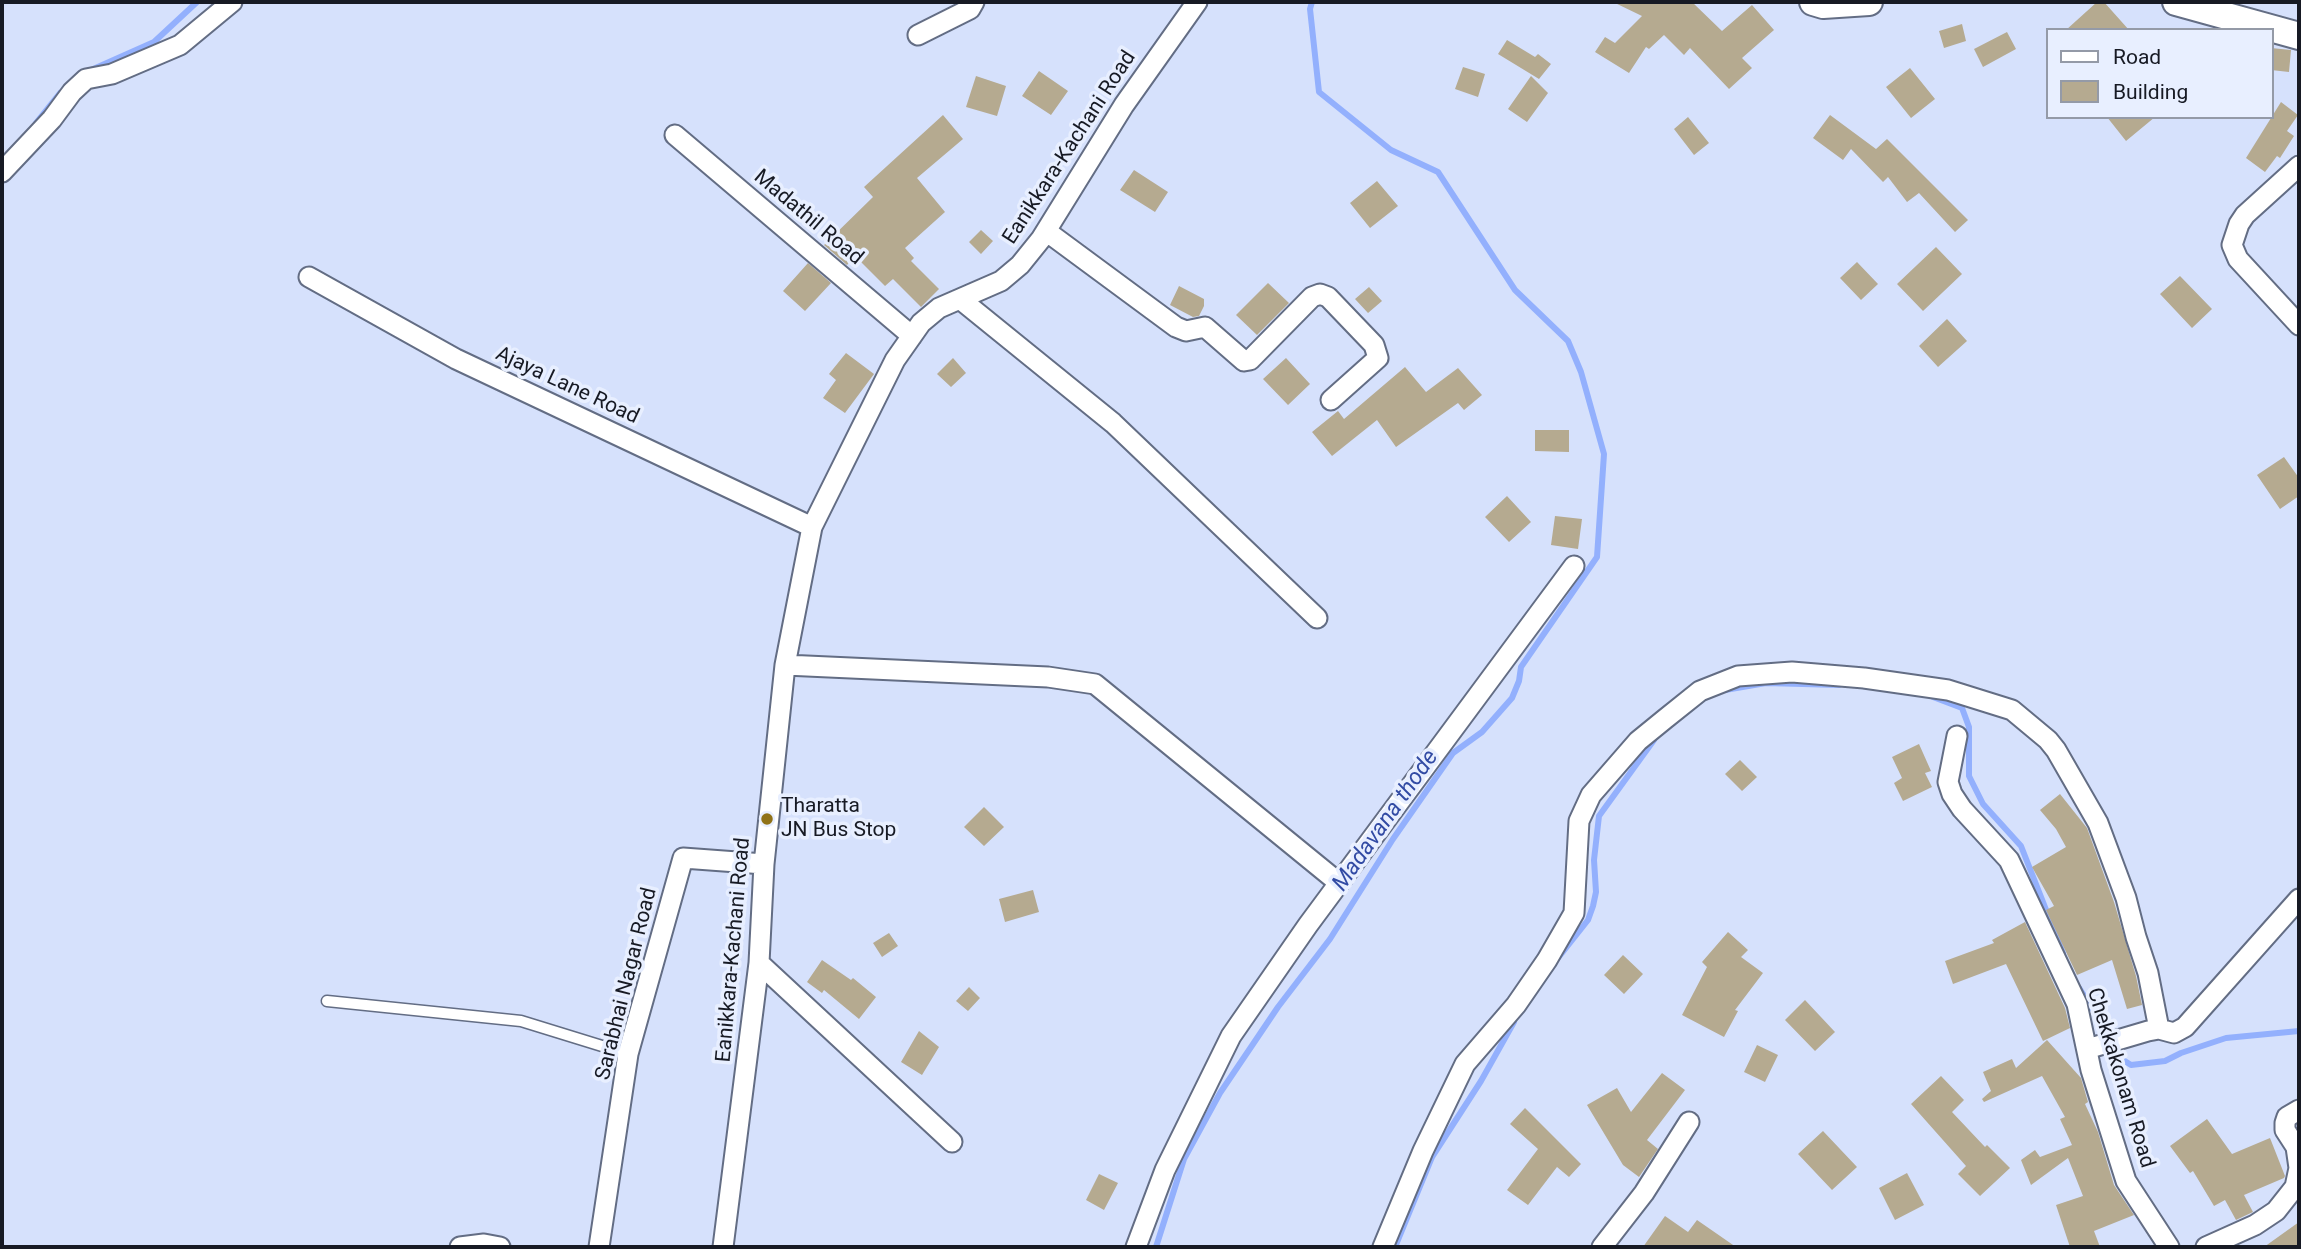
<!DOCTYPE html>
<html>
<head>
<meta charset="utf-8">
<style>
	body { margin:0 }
	#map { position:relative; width:2301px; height:1249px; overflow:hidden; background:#d6e1fc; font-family:Roboto,sans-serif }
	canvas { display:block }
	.frame { position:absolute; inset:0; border:4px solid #171a24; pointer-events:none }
	.legend { position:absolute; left:2046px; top:28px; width:228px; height:91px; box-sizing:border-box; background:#e8efff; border:2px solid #949aa7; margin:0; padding:9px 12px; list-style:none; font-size:21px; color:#171a24 }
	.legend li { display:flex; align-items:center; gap:14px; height:35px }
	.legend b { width:35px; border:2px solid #949aa7 }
</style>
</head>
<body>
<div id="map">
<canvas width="2301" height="1249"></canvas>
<div class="frame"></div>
<ul class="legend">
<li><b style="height:9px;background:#fff"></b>Road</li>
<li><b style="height:19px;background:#b5aa90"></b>Building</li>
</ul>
</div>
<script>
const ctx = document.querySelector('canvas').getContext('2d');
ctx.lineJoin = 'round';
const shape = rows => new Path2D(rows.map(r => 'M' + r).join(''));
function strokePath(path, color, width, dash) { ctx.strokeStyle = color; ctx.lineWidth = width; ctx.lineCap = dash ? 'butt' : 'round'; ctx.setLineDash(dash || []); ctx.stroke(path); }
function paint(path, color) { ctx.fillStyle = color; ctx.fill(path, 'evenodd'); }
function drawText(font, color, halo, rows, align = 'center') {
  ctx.font = font + ' Roboto,sans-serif'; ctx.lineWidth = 7; ctx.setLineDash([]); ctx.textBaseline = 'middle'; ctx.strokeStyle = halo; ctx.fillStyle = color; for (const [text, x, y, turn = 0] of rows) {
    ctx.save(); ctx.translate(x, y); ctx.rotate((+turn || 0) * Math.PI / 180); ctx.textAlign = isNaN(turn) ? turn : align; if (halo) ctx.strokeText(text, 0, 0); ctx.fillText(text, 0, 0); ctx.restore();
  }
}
strokePath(shape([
	[91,70,154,42,197,2],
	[36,123,60,93],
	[1725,690,1766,683,1839,685],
	[1933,697,1962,708,1969,727,1969,776,1983,804,2021,846,2063,953],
	[1558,958,1588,920,1593,906,1596,892,1594,860,1599,816,1654,740],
	[2079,988,2114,1042,2120,1058,2131,1065,2165,1061,2181,1053,2226,1038,2299,1031],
	[1156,1247,1184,1159,1220,1093,1278,1007,1330,939,1393,839,1453,753,1482,732,1512,698,1519,681,1521,667,1597,557,1604,454,1581,372,1568,341,1515,290,1438,172,1391,150,1319,92,1310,9,1312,2],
	[1395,1247,1432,1157,1481,1081,1514,1022]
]), '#93b0fd', 6);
paint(shape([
	[1613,2,1692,2,1722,31,1752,5,1774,30,1742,58,1752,68,1729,89,1690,48,1684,55,1664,35,1649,49,1646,47,1629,73,1595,52,1605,37,1615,43,1642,16],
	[2097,2,2104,2,2129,30,2066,30],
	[1962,24,1966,41,1944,48,1939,31],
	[2007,32,2016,49,1983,67,1974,49],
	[1507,40,1535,57,1538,54,1551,64,1539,79,1498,54],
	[2271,48,2291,50,2289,72,2271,70],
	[1463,67,1485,74,1478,97,1455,89],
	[1910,68,1935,99,1911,118,1886,87],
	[1039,71,1068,91,1051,115,1022,96],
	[976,76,1006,86,997,116,966,107],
	[1531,76,1548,93,1527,122,1508,109],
	[2281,102,2298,115,2287,131,2294,136,2280,158,2277,156,2265,172,2246,158],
	[943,115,963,139,917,178,945,212,905,248,914,258,911,261,939,289,921,307,893,279,885,286,855,256,847,265,824,245,873,197,864,187],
	[1830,115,1876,149,1887,139,1968,220,1955,232,1919,193,1907,202,1888,177,1883,182,1851,149,1843,160,1813,138],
	[1688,117,1709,143,1694,155,1674,129],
	[2107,117,2155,117,2126,141],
	[1134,170,1168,192,1155,212,1120,190],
	[1377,181,1398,206,1370,228,1350,203],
	[981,230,993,241,981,254,969,242],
	[1936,247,1962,274,1923,311,1897,284],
	[1857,262,1878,284,1861,300,1840,278],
	[808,263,831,283,805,311,783,291],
	[2180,276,2212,309,2192,328,2160,294],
	[1268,283,1289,303,1257,335,1236,315],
	[1179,286,1204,299,1204,306,1199,316,1193,317,1170,305],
	[1369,287,1382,301,1368,313,1355,299],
	[1947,319,1967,341,1938,367,1919,346],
	[846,353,874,374,845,413,823,398,836,380,829,374],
	[953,358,966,373,951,387,937,374],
	[1286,358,1310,384,1288,405,1263,379],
	[1405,367,1426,392,1458,368,1482,395,1464,410,1458,403,1396,447,1377,420,1332,456,1312,432,1338,411,1344,419],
	[1535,430,1569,430,1569,452,1535,451],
	[2284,457,2299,478,2299,496,2280,509,2257,475],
	[1507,496,1531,522,1509,542,1485,517],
	[1555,516,1582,519,1578,549,1551,545],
	[1919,744,1931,771,1925,773,1932,787,1903,801,1894,783,1902,778,1892,757],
	[1740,760,1757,777,1742,791,1725,774],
	[2060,794,2087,828,2114,902,2136,976,2142,1005,2127,1009,2112,960,2077,975,2046,910,2054,906,2032,867,2066,847,2056,829,2040,810],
	[984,807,1004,827,984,846,964,827],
	[1033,890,1039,912,1005,922,999,899],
	[2025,922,2065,1008,2070,1028,2043,1041,2006,964,1953,984,1945,961,1994,943,1992,940],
	[1728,932,1748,950,1741,957,1763,973,1735,1010,1738,1011,1724,1037,1682,1015,1707,967,1702,962],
	[889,933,898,946,882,957,873,943],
	[1623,955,1643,974,1624,994,1604,975],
	[822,960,851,980,853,978,876,997,859,1019,824,990,822,993,807,982],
	[969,987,980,998,968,1011,956,1001],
	[1805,1000,1835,1032,1815,1051,1785,1020],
	[919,1031,939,1047,922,1075,901,1062],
	[2047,1040,2081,1078,2088,1102,2085,1104,2098,1132,2114,1185,2134,1215,2094,1231,2100,1247,2070,1247,2056,1205,2083,1196,2068,1158,2031,1185,2021,1160,2035,1150,2040,1157,2072,1145,2060,1119,2065,1117,2042,1076,1984,1102,1982,1099,1991,1091,1983,1072,2012,1059,2016,1068],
	[1757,1045,1778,1055,1765,1082,1744,1072],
	[1662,1073,1685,1090,1647,1140,1658,1149,1639,1177,1623,1165,1587,1105,1617,1088,1631,1112],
	[1941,1076,1964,1100,1952,1112,1985,1147,1987,1145,2010,1168,1980,1196,1958,1174,1966,1166,1911,1104],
	[1525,1108,1581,1164,1569,1177,1557,1167,1528,1205,1507,1190,1538,1149,1510,1124],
	[2207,1119,2232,1154,2270,1138,2285,1176,2284,1178,2244,1195,2253,1212,2236,1220,2225,1200,2214,1206,2193,1171,2190,1173,2170,1146],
	[1823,1131,1857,1167,1832,1190,1798,1154],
	[1907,1173,1924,1205,1895,1220,1879,1188],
	[1099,1174,1118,1183,1104,1210,1086,1200],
	[1665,1216,1688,1232,1697,1220,1736,1247,1643,1247],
	[2299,1222,2299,1247,2264,1247]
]), '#b5aa90');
const lane = shape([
	[327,1001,521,1021,628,1054]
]);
const street = shape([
	[918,35,970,9,974,2],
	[675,135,912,336],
	[2299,166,2245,215,2239,224,2232,245,2238,259,2299,325],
	[2,172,52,119,72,92,86,79,112,74,180,45,232,2],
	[1046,231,1176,327,1186,331,1205,327,1244,361,1250,360,1312,297,1320,294,1328,297,1374,345,1378,358,1331,400],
	[309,277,456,359,812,527],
	[960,299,1113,423,1317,618],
	[785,665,1048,677,1095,684,1339,883],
	[1957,736,1948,782,1952,794,1962,809,2009,860,2077,1004,2091,1070,2126,1181,2169,1247],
	[759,963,952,1142],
	[2159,1029,2174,1033,2185,1027,2299,899],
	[2295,1187,2299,1168,2296,1147,2285,1130,2285,1123,2287,1117,2299,1110],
	[460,1247,484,1244,500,1247],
	[599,1247,628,1054,683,858,764,864],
	[723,1247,759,963,764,864,785,665,812,527,895,360,921,323,939,308,1001,281,1020,265,1041,239,1124,105,1197,2],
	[1136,1247,1165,1170,1231,1036,1308,925,1574,566],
	[1383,1247,1423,1151,1465,1064,1516,1005,1547,960,1574,913,1579,821,1591,795,1638,741,1665,719,1700,691,1738,676,1792,672,1864,678,1948,690,2012,710,2048,740,2056,750,2098,823,2126,898,2136,937,2148,973,2159,1029,2148,1031,2087,1049],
	[1602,1247,1644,1193,1689,1122],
	[2206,1247,2255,1225,2276,1211,2295,1187,2299,1185]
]);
const secondary = shape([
	[1813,2,1823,5,1869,2],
	[2176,2,2299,36]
]);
strokePath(lane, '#636d84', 13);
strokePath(street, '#636d84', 23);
strokePath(secondary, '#636d84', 30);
strokePath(lane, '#fff', 10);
strokePath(street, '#fff', 19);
strokePath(secondary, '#fff', 26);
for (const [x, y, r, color] of [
	[767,819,7,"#907217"]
]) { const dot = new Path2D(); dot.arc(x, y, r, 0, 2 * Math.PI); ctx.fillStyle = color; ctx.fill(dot); strokePath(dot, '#e8efff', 2.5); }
drawText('21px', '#171a24', '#e8efff', [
	["Eanikkara-Kachani Road",1070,148,-57],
	["Madathil Road",808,218,40],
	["Ajaya Lane Road",567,386,25],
	["Eanikkara-Kachani Road",734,950,-85],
	["Sarabhai Nagar Road",627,984,-76],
	["Chekkakonam Road",2120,1078,73]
]);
drawText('21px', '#171a24', '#e8efff', [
	["Tharatta",781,807],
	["JN Bus Stop",781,831]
], 'left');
drawText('italic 23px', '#324ba4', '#e8efff', [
	["Madavana thode",1386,821,-55]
]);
</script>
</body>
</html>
